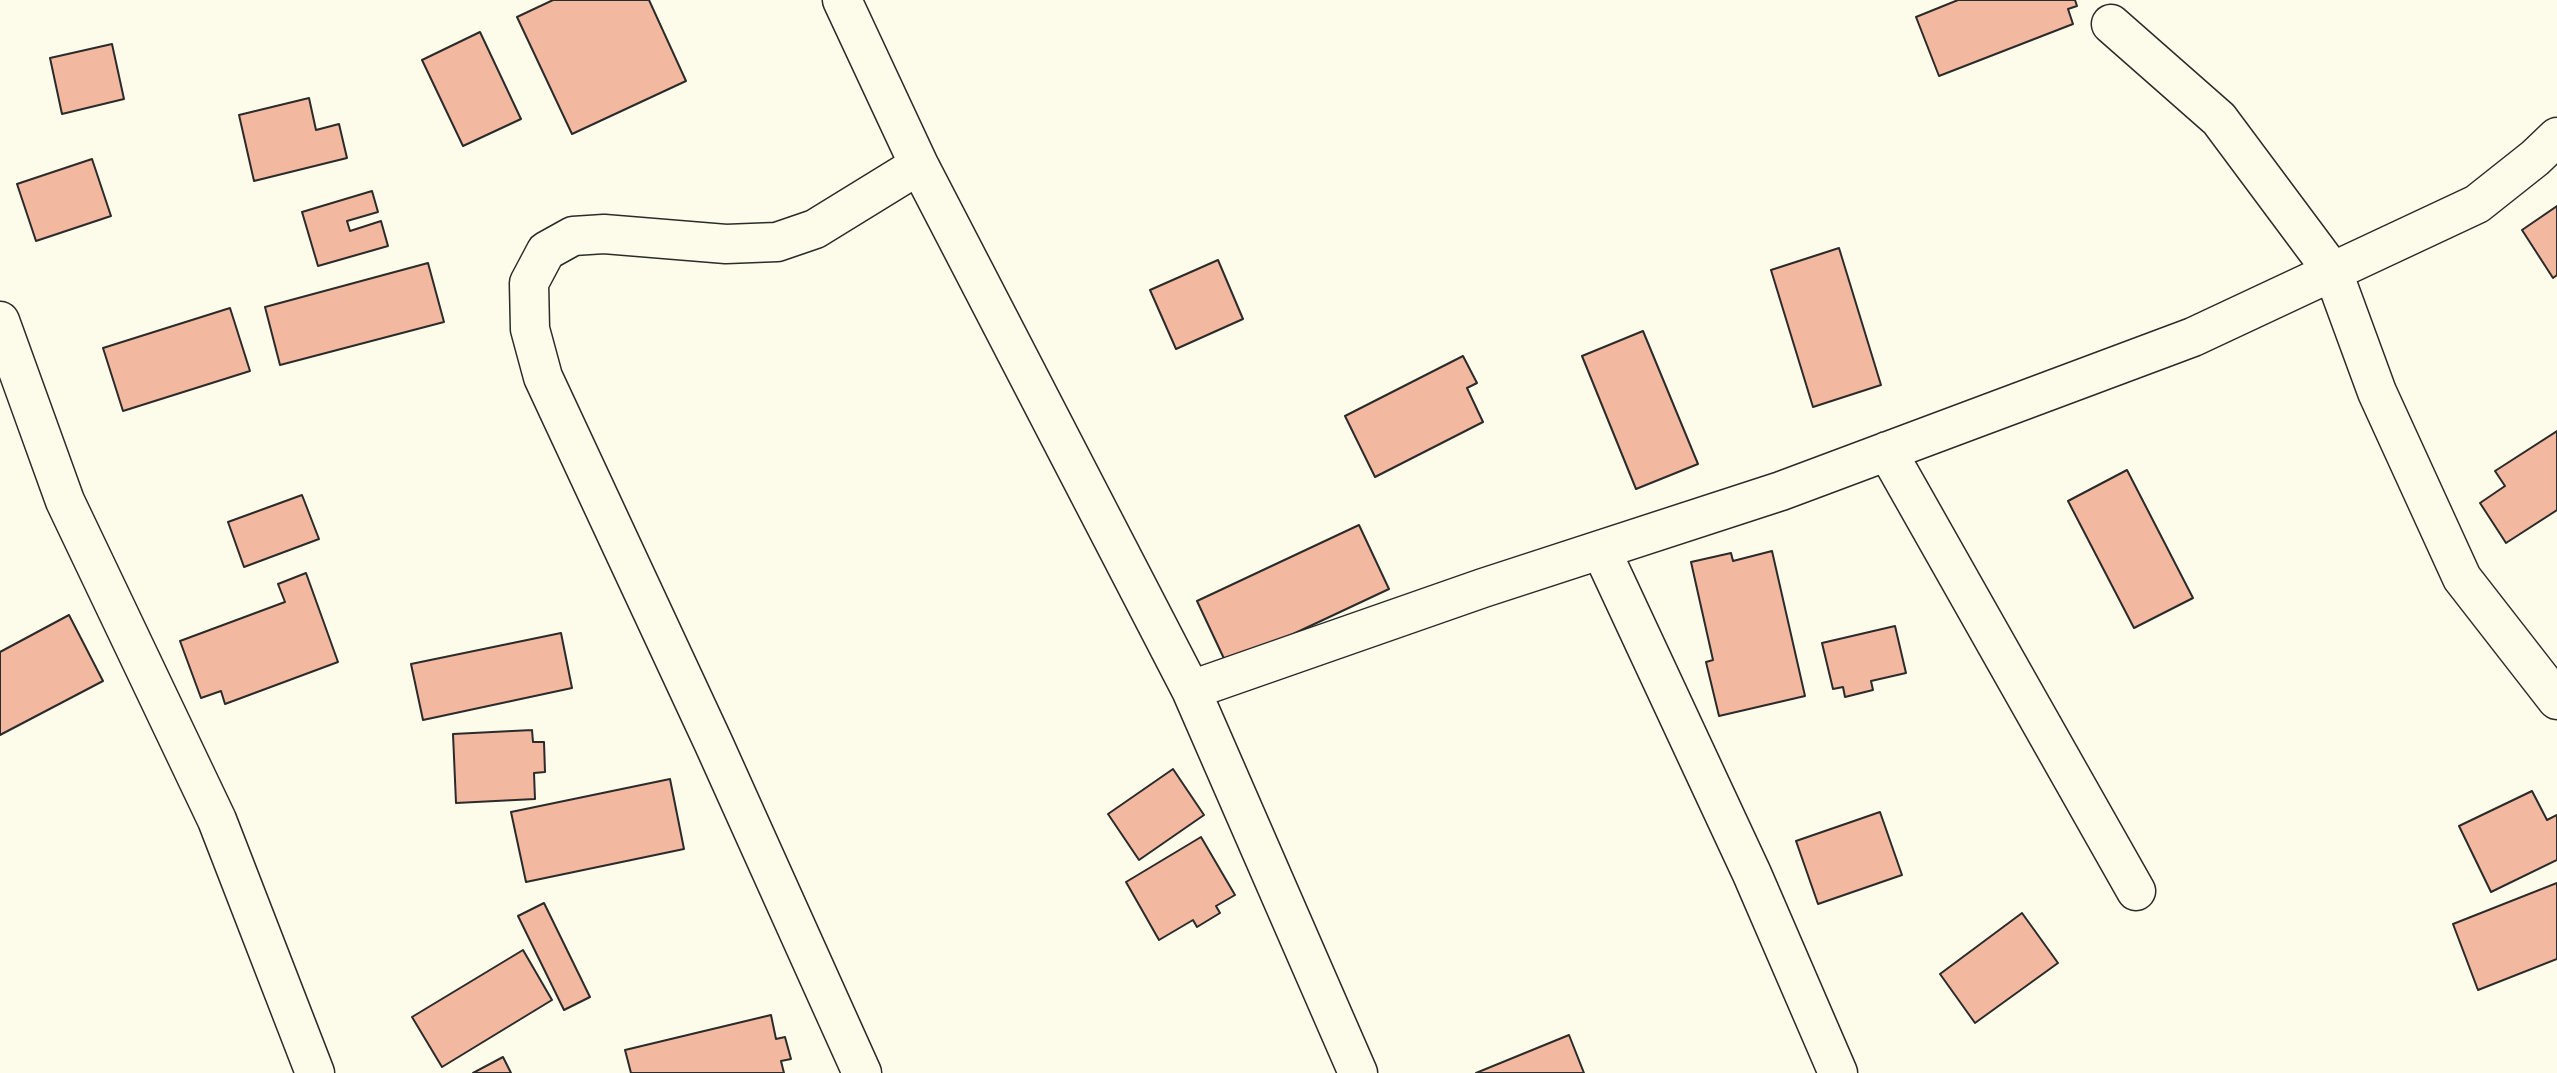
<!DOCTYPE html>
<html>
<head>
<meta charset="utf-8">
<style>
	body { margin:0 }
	canvas { display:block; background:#fdfbea }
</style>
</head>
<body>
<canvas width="2557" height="1073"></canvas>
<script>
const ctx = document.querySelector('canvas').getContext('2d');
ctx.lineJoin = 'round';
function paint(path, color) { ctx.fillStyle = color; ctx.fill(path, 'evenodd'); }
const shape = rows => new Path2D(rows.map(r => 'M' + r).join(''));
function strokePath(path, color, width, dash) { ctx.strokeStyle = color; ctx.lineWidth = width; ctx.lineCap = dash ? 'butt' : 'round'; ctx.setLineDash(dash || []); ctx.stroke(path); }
const building = shape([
	[553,0,649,0,686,81,572,134,517,17,553,0],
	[1958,0,2075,0,2077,6,2068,9,2073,24,1939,76,1916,17,1958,0],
	[480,32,521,119,463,146,422,60,480,32],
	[112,44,124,99,62,114,50,58,112,44],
	[309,98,316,130,339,124,347,158,254,181,239,115,309,98],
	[92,159,111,216,36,241,17,184,92,159],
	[372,191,378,212,347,221,350,231,381,221,388,246,318,266,302,212,372,191],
	[2557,206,2557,275,2553,278,2522,230,2557,206],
	[1839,248,1881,385,1813,407,1771,270,1839,248],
	[1218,260,1243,319,1176,349,1150,290,1218,260],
	[428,263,444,322,280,365,265,307,428,263],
	[230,308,250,371,123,411,103,348,230,308],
	[1643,331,1698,464,1636,489,1582,356,1643,331],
	[1463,356,1477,383,1467,388,1483,422,1375,477,1345,416,1463,356],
	[2557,431,2557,510,2506,543,2480,503,2505,486,2495,471,2557,431],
	[2127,470,2193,598,2134,628,2068,501,2127,470],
	[302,495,319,539,244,567,228,522,302,495],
	[1359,525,1389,589,1227,665,1197,601,1359,525],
	[1772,551,1805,696,1719,716,1706,662,1713,660,1691,562,1731,553,1733,561,1772,551],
	[306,573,338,662,225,704,221,691,201,698,180,641,285,602,278,584,306,573],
	[69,615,103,681,0,735,0,652,69,615],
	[1895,626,1906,673,1871,681,1873,690,1845,697,1843,687,1833,689,1822,643,1895,626],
	[561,633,572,688,423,720,411,664,561,633],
	[532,730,533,742,544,742,545,772,534,773,535,799,456,803,453,734,532,730],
	[1173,769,1204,815,1139,860,1108,814,1173,769],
	[670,779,684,849,526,882,511,812,670,779],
	[2532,791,2547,820,2557,815,2557,860,2491,892,2459,826,2532,791],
	[1880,812,1902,875,1818,904,1796,841,1880,812],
	[1201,837,1235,895,1216,906,1220,913,1197,927,1193,920,1159,940,1126,882,1201,837],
	[2557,883,2557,959,2478,990,2453,924,2557,883],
	[544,903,590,997,564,1010,518,916,544,903],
	[2022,913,2058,963,1975,1023,1940,974,2022,913],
	[523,950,552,1000,442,1067,412,1017,523,950],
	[771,1015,776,1039,785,1037,791,1059,781,1061,784,1073,631,1073,625,1050,771,1015],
	[1569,1035,1584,1073,1476,1073,1569,1035],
	[503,1057,511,1073,473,1073,503,1057]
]);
paint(building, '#f2b8a0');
strokePath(building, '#2b2b2b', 2);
const street = shape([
	[842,0,919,165,1191,690,1358,1073],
	[2111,24,2219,119,2333,272,2377,392,2462,578,2557,700],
	[0,321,65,501,217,820,315,1073],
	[1887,451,2136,891],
	[1601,550,1752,874,1838,1073],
	[1191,690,1483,588,1781,491,2193,337,2477,204,2535,158,2557,137],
	[862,1073,713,742,543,377,530,329,529,283,546,251,573,236,604,234,726,244,777,242,815,229,919,165]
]);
strokePath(street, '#2b2b2b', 41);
strokePath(street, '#fdfbea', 38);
</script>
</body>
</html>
